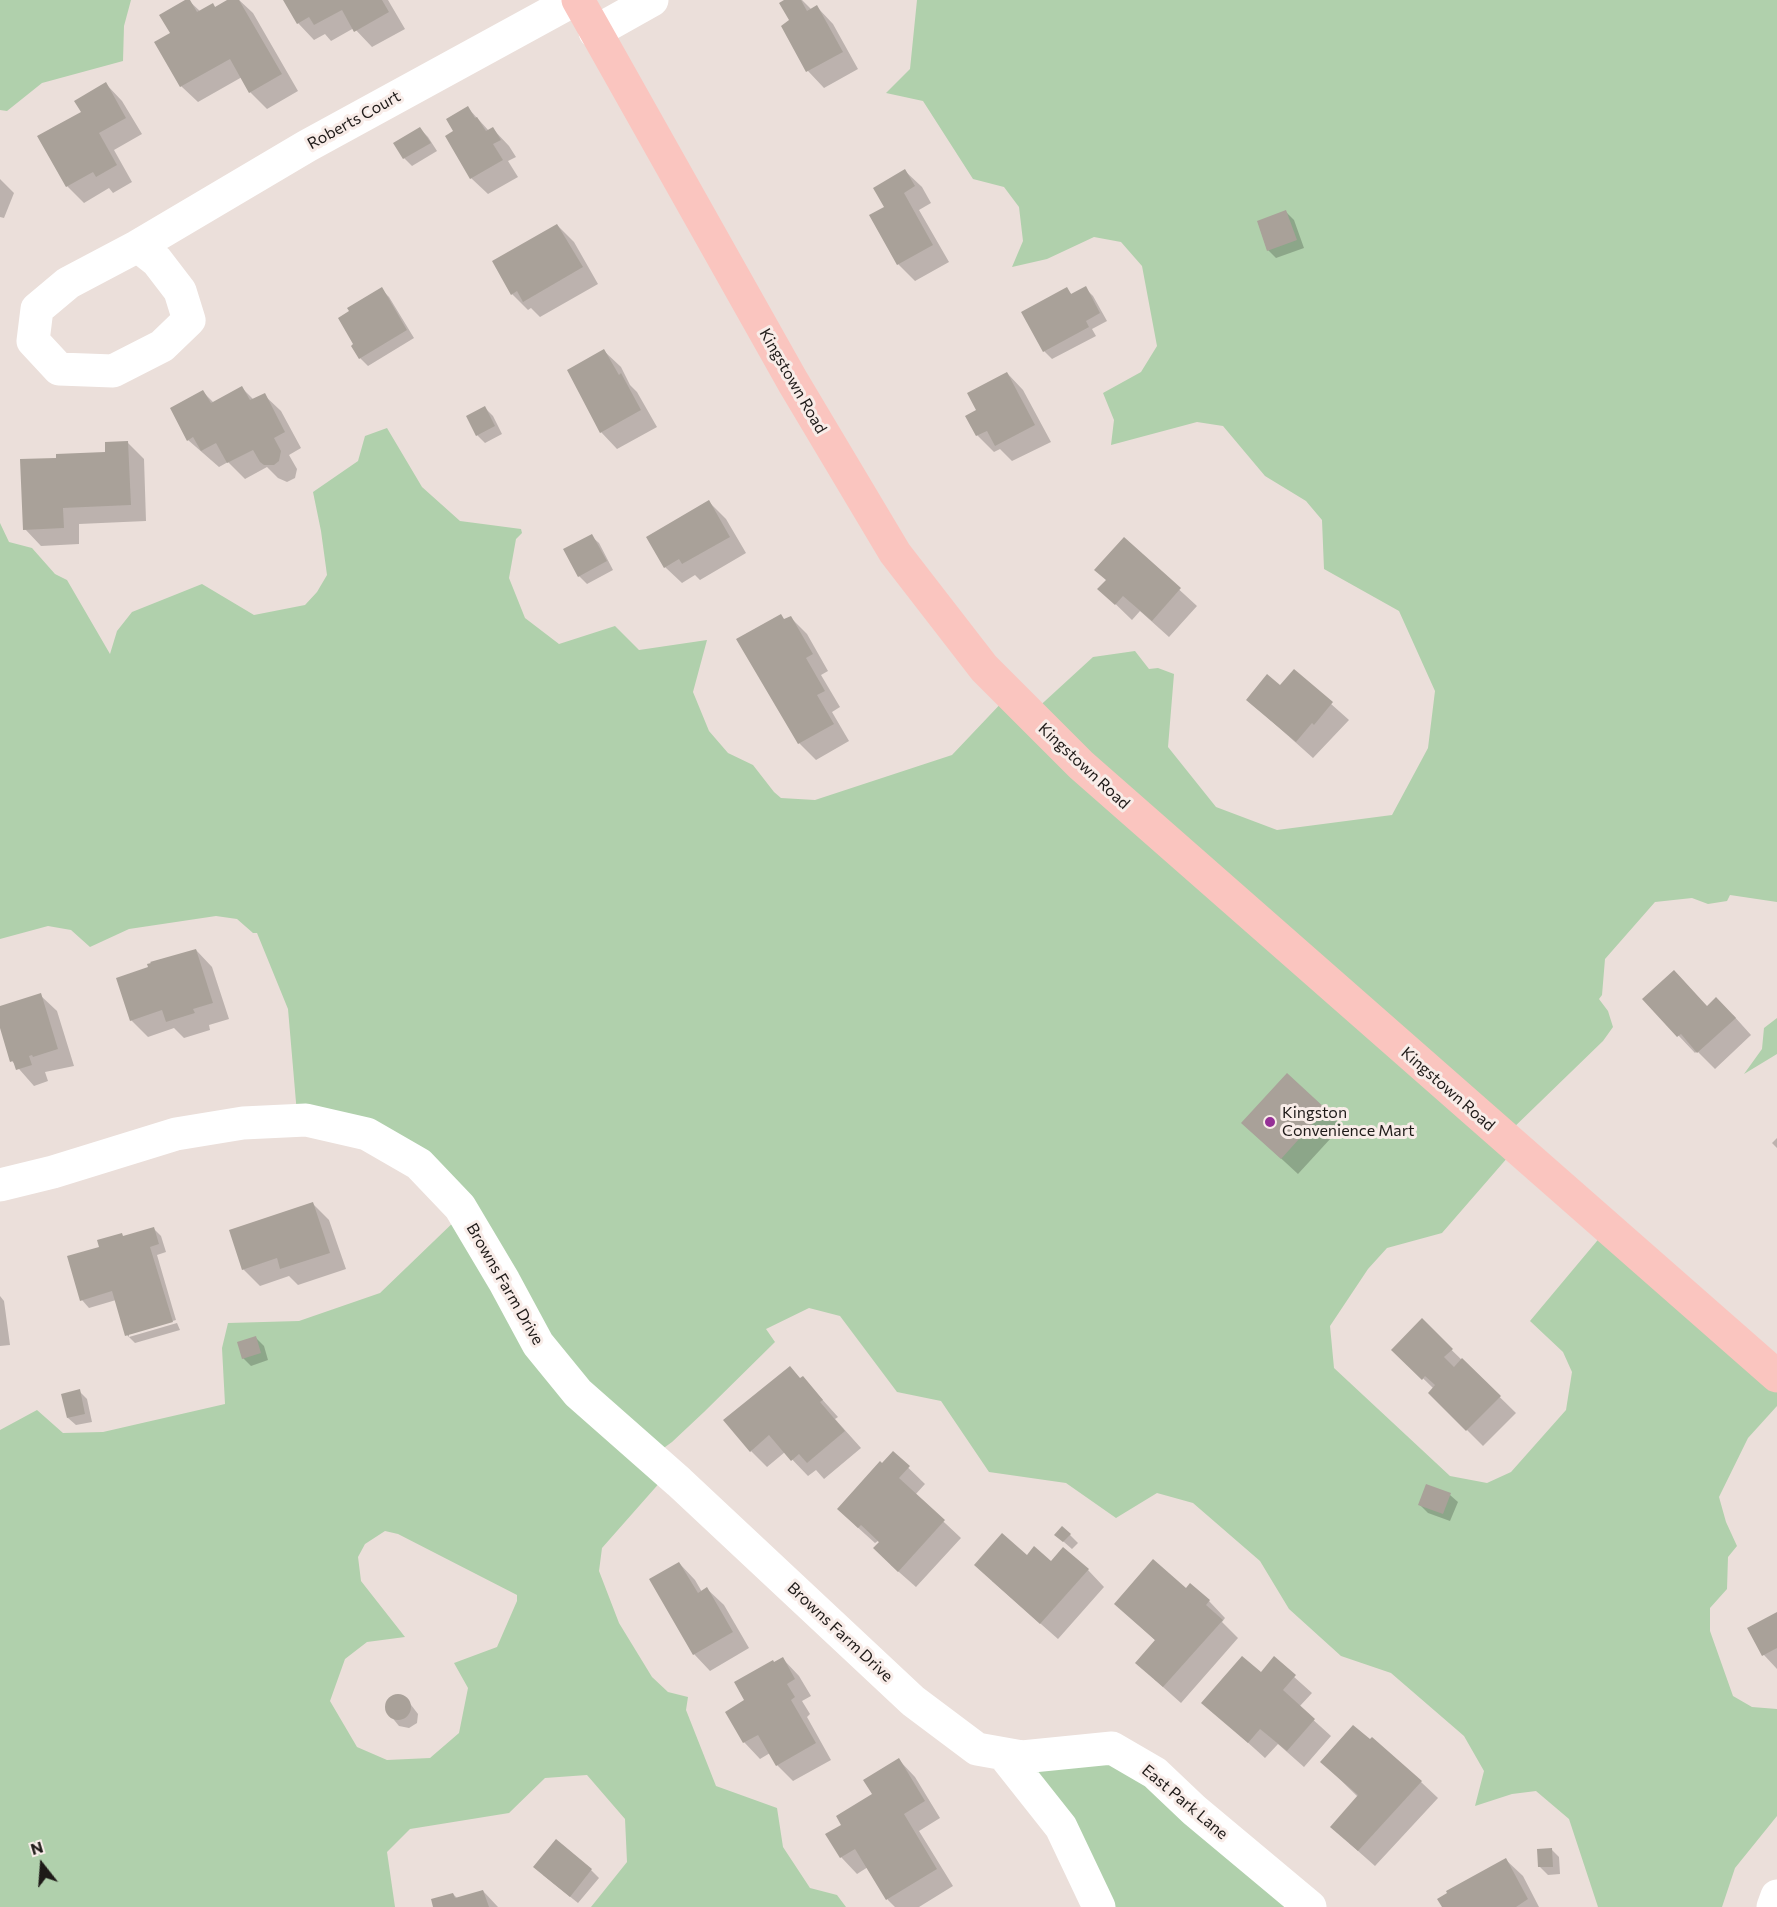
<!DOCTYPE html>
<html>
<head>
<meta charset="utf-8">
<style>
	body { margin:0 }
	#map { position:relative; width:1777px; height:1907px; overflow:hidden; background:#ebdfda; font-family:Commissioner,sans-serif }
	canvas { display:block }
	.north { position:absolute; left:12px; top:1835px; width:60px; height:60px; -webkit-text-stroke:4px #f8ece8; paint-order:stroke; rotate:343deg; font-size:16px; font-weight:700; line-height:24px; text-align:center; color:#1e1a18 }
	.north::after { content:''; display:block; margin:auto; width:21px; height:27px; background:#1e1a18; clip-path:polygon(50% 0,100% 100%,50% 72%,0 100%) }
</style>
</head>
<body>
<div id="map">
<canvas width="1777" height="1907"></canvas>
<div class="north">N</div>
</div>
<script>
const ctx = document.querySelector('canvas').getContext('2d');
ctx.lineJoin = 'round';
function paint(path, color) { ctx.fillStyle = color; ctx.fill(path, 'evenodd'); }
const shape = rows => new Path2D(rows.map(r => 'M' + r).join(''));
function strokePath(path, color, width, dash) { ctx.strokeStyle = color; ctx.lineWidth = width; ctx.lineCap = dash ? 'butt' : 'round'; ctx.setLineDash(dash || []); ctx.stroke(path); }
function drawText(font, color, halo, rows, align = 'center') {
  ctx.font = font + ' Commissioner,sans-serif'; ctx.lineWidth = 6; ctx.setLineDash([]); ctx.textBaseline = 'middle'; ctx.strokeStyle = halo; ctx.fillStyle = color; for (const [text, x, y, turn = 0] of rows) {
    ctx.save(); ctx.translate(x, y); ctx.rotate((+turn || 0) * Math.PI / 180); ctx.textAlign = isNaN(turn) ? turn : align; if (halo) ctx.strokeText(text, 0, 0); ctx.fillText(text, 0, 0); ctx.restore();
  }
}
paint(shape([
	[0,0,131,0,124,26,123,61,42,83,7,111,0,110],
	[917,0,1777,0,1777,902,1730,895,1727,901,1708,904,1692,898,1655,902,1605,959,1602,995,1599,999,1608,1011,1613,1027,1603,1041,1507,1134,1515,1149,1442,1233,1387,1248,1368,1269,1330,1326,1334,1368,1450,1476,1487,1483,1511,1472,1566,1410,1572,1372,1563,1352,1530,1321,1607,1229,1777,1373,1777,1406,1748,1438,1719,1497,1726,1522,1737,1546,1728,1557,1727,1589,1710,1608,1710,1631,1733,1696,1752,1707,1777,1709,1777,1816,1735,1868,1722,1907,1598,1907,1569,1819,1536,1791,1512,1794,1475,1806,1484,1771,1464,1736,1391,1673,1341,1656,1289,1609,1260,1561,1193,1503,1157,1493,1116,1518,1066,1483,989,1472,941,1401,897,1392,840,1316,809,1308,766,1329,775,1342,704,1412,672,1442,650,1458,662,1480,602,1548,599,1571,619,1623,652,1677,668,1692,688,1697,686,1710,716,1786,777,1808,783,1847,810,1888,837,1895,846,1907,591,1907,627,1862,625,1819,587,1775,545,1778,509,1813,410,1829,387,1852,395,1907,0,1907,0,1430,37,1410,63,1433,103,1432,225,1404,222,1348,228,1323,299,1321,380,1293,461,1215,419,1162,297,1114,288,1009,257,933,253,933,237,919,216,916,129,929,90,947,71,930,48,926,0,939,0,523,9,542,32,548,55,574,67,580,110,654,117,631,132,612,202,584,254,615,305,605,317,592,327,575,321,531,313,492,358,461,365,436,387,428,422,487,460,521,521,529,522,533,516,539,509,578,525,618,559,644,615,626,639,650,707,640,693,692,709,731,728,753,753,765,774,792,781,798,815,800,952,755,1007,697,1033,712,1093,657,1135,651,1149,669,1158,668,1174,674,1168,747,1216,807,1277,830,1392,815,1428,748,1435,691,1399,611,1324,569,1322,520,1306,501,1265,476,1223,426,1197,422,1111,445,1114,420,1103,393,1141,372,1157,346,1142,266,1121,242,1094,237,1047,259,1012,267,1023,241,1019,207,1004,187,973,179,923,101,886,93,910,69],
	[385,1531,398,1534,517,1595,517,1601,497,1647,454,1663,468,1688,459,1733,430,1758,387,1760,357,1747,330,1701,345,1659,367,1642,405,1637,361,1581,358,1557,365,1544],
	[1777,1018,1777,1054,1744,1074,1762,1049,1764,1028],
	[1112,1748,1310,1907,1099,1907,1022,1757]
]), '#b0d0ac');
paint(shape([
	[188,0,201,12,213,5,216,8,231,0,239,0,253,13,298,91,267,109,250,92,242,77,198,102,181,86,172,34],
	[285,0,388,0,405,29,372,47,354,28,331,41,325,34,314,40,298,23],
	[787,0,802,0,812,10,817,7,833,24,858,69,824,88,808,71,783,26,791,21],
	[106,84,122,101,142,134,114,150,132,182,113,193,109,188,84,203,67,186,39,137,83,112],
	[468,108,489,131,493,129,509,146,516,157,508,161,518,177,488,194,471,178,455,131],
	[420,129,428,137,437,151,412,166,404,158],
	[905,171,922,187,931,203,919,210,949,262,915,281,898,264,886,207],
	[0,179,14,193,4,218,0,217],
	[1286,212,1294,220,1304,248,1276,258,1268,250],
	[557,225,574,242,598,284,540,317,531,308,528,310,512,294],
	[1085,288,1093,296,1107,321,1092,329,1096,336,1052,359,1044,351,1067,289,1072,295],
	[381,289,389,297,414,338,368,366,360,358],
	[604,351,621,367,630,385,637,392,657,427,617,449,601,432],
	[1007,373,1023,390,1051,442,1012,461,1000,449,994,452,977,435,978,411],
	[242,388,254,400,264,395,281,411,301,448,289,455,297,469,295,478,287,482,278,478,267,467,245,479,228,462,219,467,188,440,203,392,214,403],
	[485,408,493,416,502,434,485,443,477,435],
	[127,442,144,459,146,521,79,524,79,544,41,546,25,529,58,459,107,454],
	[709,502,726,519,746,553,700,580,695,575,682,583,665,567],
	[591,536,599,543,613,570,587,584,579,576],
	[1124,539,1197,606,1169,637,1140,611,1132,620,1100,589,1107,581],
	[790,617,807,634,828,671,821,675,840,707,832,712,849,741,816,760,799,743,738,640],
	[1294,671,1349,720,1313,758,1248,700,1280,687],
	[196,950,212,967,229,1019,209,1025,210,1030,184,1038,174,1028,148,1037,131,1020],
	[40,995,57,1011,74,1066,45,1072,48,1081,34,1086,12,1061,0,1023,0,1008],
	[1644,999,1707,1007,1733,1015,1751,1035,1715,1069,1697,1051,1695,1053],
	[1325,1110,1342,1126,1298,1174,1260,1139],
	[1777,1138,1777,1148,1772,1143],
	[313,1204,329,1220,346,1269,298,1285,289,1276,260,1286,243,1269],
	[153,1228,161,1236,166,1252,157,1255,176,1320,129,1333,129,1337,177,1323,180,1330,135,1343,127,1335,116,1300,89,1308,82,1300,101,1248,124,1237],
	[0,1296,4,1301,10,1345,0,1346],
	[1422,1321,1516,1413,1483,1446,1430,1393,1434,1389,1394,1350],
	[256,1338,264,1346,268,1360,251,1366,243,1358],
	[803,1378,838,1417,835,1419,861,1448,824,1479,816,1470,808,1476,785,1452,767,1467,751,1451],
	[79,1391,87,1399,92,1422,76,1425,68,1418],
	[893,1453,925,1484,915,1495,961,1538,916,1587,891,1565,880,1543,878,1541,875,1543,855,1525,882,1465],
	[1450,1495,1458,1502,1450,1521,1428,1513,1420,1505],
	[1056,1535,1070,1535,1078,1543,1072,1549],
	[1027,1557,1088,1570,1104,1587,1058,1639,992,1581],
	[679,1563,695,1580,702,1592,707,1589,724,1605,749,1648,710,1671,694,1654],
	[1186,1590,1209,1601,1225,1618,1222,1622,1238,1638,1181,1703,1154,1679,1156,1641,1116,1604],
	[1777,1613,1777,1669,1764,1655,1749,1629],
	[783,1659,799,1676,811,1696,802,1701,810,1714,807,1717,831,1760,793,1781,777,1765,770,1753,760,1759,744,1742,747,1701,774,1663],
	[1274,1659,1312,1693,1299,1707,1331,1736,1304,1767,1278,1744,1265,1758,1204,1703,1261,1674],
	[395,1696,405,1697,418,1714,417,1723,409,1728,399,1726,386,1710,388,1701],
	[899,1760,915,1777,940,1818,919,1831,953,1886,919,1907,895,1907,888,1900,868,1867,857,1874,841,1857,843,1826,874,1795],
	[1322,1762,1421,1782,1438,1798,1375,1866,1349,1843,1358,1797],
	[1551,1849,1559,1857,1560,1874,1548,1875,1540,1867],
	[1506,1860,1523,1876,1539,1907,1444,1907],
	[591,1870,599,1878,578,1903,543,1875],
	[483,1891,498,1907,435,1907,453,1894,458,1899]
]), '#0003');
paint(shape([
	[185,0,190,0,197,12,213,3,215,7,227,0,239,0,282,74,249,93,230,59,180,87,154,42,170,33,159,15],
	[283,0,382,0,389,12,354,32,342,10,314,25,309,17,297,24],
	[784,0,801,0,807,11,817,5,843,52,806,72,781,26,789,20,779,3],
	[106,82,126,118,99,133,117,165,96,177,93,172,66,187,37,136,81,112,74,101],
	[468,106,475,118,477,117,486,131,493,127,501,140,493,144,503,160,470,179,445,136,453,131,446,119],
	[420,127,431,143,403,159,393,143],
	[905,169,915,186,904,193,933,245,897,265,869,215,884,207,873,188],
	[1286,210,1297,240,1267,251,1257,221],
	[557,224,583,267,523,302,517,291,511,295,492,261],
	[1086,286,1100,313,1086,321,1089,327,1043,352,1021,312,1067,287,1071,294],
	[382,287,407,330,359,359,351,346,353,344,338,318,349,311,347,308],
	[604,349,619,375,621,373,641,410,600,433,567,370],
	[1007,372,1035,425,995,446,987,431,976,436,965,416,976,410,967,393],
	[242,386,250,400,265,393,285,432,274,438,281,451,279,461,274,465,264,465,260,462,253,450,227,463,216,443,201,451,193,437,187,441,170,408,203,390,211,403],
	[485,406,495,426,476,436,466,416],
	[128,441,131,505,63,508,64,528,23,530,20,459,56,458,56,454,105,452,105,442],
	[709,500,730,537,682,564,679,559,664,568,646,537],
	[592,534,607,561,578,577,563,549],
	[1124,537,1181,588,1152,621,1123,596,1115,605,1097,589,1106,580,1094,570],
	[781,614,784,619,791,616,813,654,806,658,825,691,817,695,834,724,798,744,736,639],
	[1294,669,1333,702,1314,725,1312,723,1296,742,1246,700,1267,674,1280,685],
	[196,949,213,1003,193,1009,195,1013,166,1022,162,1010,130,1021,116,978,148,967,147,964,151,963,150,962],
	[1674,970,1707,1006,1716,997,1736,1018,1697,1053,1681,1034,1677,1037,1642,999],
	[41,993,58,1049,33,1057,32,1055,29,1056,32,1065,16,1070,13,1061,10,1062,0,1028,0,1006],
	[1287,1073,1326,1109,1281,1159,1241,1123],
	[313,1202,330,1253,280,1269,277,1258,242,1270,229,1230],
	[154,1227,159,1244,150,1247,173,1322,125,1336,112,1291,80,1301,67,1256,99,1247,97,1240,122,1233,123,1236],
	[1422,1318,1453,1349,1444,1357,1454,1367,1462,1358,1501,1396,1466,1431,1428,1393,1435,1385,1425,1376,1422,1380,1391,1350],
	[256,1336,261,1353,242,1359,237,1342],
	[790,1366,800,1378,803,1376,823,1400,820,1402,845,1431,807,1463,799,1454,791,1461,769,1435,750,1452,723,1420],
	[80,1389,85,1414,67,1418,61,1394],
	[893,1451,910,1466,899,1478,945,1520,898,1572,873,1548,879,1542,861,1525,858,1528,837,1509,880,1461,882,1463],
	[1426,1484,1451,1493,1443,1514,1418,1505],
	[1062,1526,1071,1534,1063,1542,1054,1535],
	[1002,1533,1027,1555,1034,1546,1051,1561,1063,1547,1089,1569,1040,1624,974,1565],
	[1153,1559,1186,1588,1190,1583,1210,1600,1206,1605,1223,1620,1163,1687,1135,1663,1155,1640,1114,1604],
	[679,1562,698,1593,707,1587,733,1632,693,1655,649,1579],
	[1777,1612,1777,1648,1762,1656,1747,1628],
	[1242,1656,1261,1672,1274,1656,1296,1675,1283,1690,1315,1719,1287,1751,1260,1729,1248,1743,1201,1703],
	[783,1657,795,1679,787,1684,795,1697,791,1700,816,1743,776,1766,758,1735,743,1743,725,1712,744,1700,734,1682,773,1660,774,1662],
	'385 1707a13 13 0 1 1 26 0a13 13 0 1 1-26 0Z',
	[1353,1725,1370,1739,1372,1737,1422,1781,1358,1851,1330,1827,1358,1795,1320,1762],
	[899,1758,925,1801,904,1814,937,1869,886,1900,855,1849,840,1858,825,1834,841,1825,836,1816,872,1794,863,1780],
	[556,1839,592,1869,570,1897,533,1867],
	[1552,1848,1553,1867,1538,1867,1537,1849],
	[1506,1858,1528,1899,1516,1907,1442,1907,1437,1899,1447,1893,1446,1891],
	[483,1890,489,1907,433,1907,431,1899,453,1893,455,1898]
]), '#a9a199');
strokePath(shape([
	[595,32,652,0],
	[138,246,307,146,574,0],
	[138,246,157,261,180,291,189,320,162,346,113,371,59,369,33,341,37,309,68,283,138,246],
	[0,1185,53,1172,176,1134,243,1123,306,1120,367,1134,419,1164,460,1207,504,1281,538,1344,578,1393,679,1482,913,1701,977,1749,1022,1757,1112,1748,1155,1773,1194,1810,1310,1907],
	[1004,1755,1061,1827,1099,1907],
	[1773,1907,1777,1896]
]), '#fff', 33);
strokePath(shape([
	[578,0,793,382,895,553,984,668,1081,765,1777,1376]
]), '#fac5bf', 33);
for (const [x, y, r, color] of [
	[1270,1122,6,"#953096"]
]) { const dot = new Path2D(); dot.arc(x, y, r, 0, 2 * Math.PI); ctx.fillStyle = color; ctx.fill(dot); strokePath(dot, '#f8ece8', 2); }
drawText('16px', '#1e1a18', '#f8ece8', [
	["Roberts Court",354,120,-29],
	["Kingstown Road",793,381,60],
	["Kingstown Road",1084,766,43],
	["Kingstown Road",1448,1089,41],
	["Browns Farm Drive",505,1284,60],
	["Browns Farm Drive",840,1632,43],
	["East Park Lane",1185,1802,40]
]);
drawText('16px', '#1e1a18', '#f8ece8', [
	["Kingston",1282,1113],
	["Convenience Mart",1282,1131]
], 'left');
</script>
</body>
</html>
